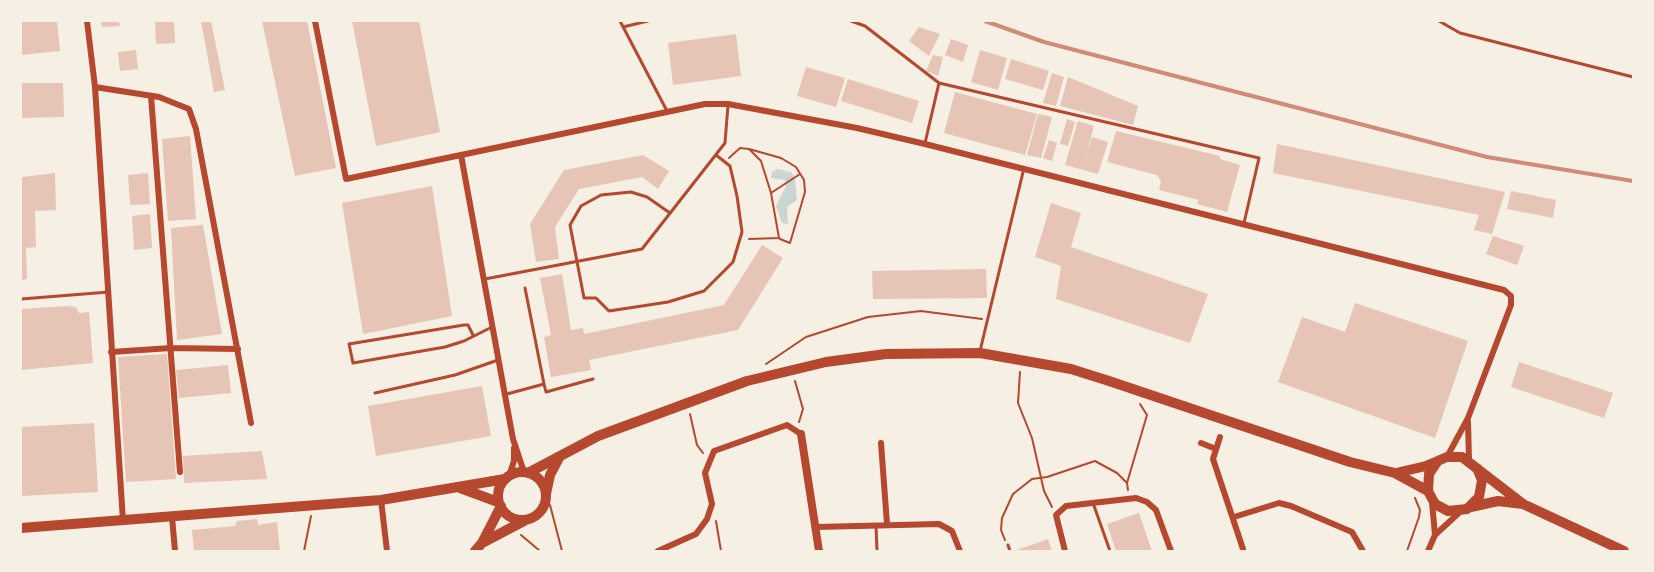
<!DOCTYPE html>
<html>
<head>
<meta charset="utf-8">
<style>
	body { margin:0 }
	#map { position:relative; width:1654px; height:572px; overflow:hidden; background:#f6efe4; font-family:"Sofia Sans Condensed",sans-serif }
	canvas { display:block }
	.frame { position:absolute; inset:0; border:22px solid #f6efe4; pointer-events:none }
</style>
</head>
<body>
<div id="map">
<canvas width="1654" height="572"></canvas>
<div class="frame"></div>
</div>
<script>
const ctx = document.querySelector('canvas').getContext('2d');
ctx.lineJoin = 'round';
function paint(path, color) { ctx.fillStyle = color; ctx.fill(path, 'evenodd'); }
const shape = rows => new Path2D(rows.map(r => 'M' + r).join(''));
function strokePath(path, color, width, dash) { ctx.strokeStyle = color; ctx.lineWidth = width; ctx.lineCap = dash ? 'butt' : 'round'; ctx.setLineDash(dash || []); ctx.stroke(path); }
paint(shape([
	[777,169,791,172,795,178,797,200,787,207,788,224,782,223,776,206,786,186,785,180,771,178,772,172]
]), '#c9d6d2');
paint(shape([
	[21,21,57,21,60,51,21,55],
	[101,21,119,21,120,26,102,27],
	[155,21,174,21,175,43,156,44],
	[201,21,211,21,225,90,214,92],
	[262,21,307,21,336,168,295,176],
	[352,21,419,21,440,132,376,146],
	[919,27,940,34,929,56,909,41],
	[736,34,741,76,673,85,668,43],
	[951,39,968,45,963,62,945,55],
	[136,50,138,69,120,71,118,52],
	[980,50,1007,58,998,90,971,82],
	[933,55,943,57,938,76,926,71],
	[1011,59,1049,71,1043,90,1005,79],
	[806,67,845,78,836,107,797,96],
	[1052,73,1064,77,1056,106,1043,103],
	[1068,77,1138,106,1133,125,1060,106],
	[848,79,919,101,912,123,841,101],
	[21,83,63,83,64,117,21,118],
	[955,92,1037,114,1025,155,944,133],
	[1038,114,1052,117,1041,158,1027,155],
	[1067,119,1075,122,1068,146,1060,144],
	[1078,121,1094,126,1086,156,1092,137,1108,142,1098,174,1065,165],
	[1116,131,1220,156,1220,159,1240,165,1227,212,1197,204,1199,200,1159,190,1161,181,1157,175,1107,162],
	[190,136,196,219,168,221,162,139],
	[1049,140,1057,143,1052,161,1043,158],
	[1277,144,1505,192,1492,234,1474,230,1479,215,1273,173],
	[643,155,669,171,658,189,642,177,579,189,555,227,559,259,536,262,530,224,564,170],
	[55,173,56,210,35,211,36,247,26,248,27,279,21,280,22,177],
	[148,173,150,204,130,205,128,175],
	[432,186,452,316,363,334,342,203],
	[1511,191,1556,200,1553,218,1507,209],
	[1051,203,1081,213,1071,247,1208,294,1190,343,1056,299,1061,266,1035,257],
	[150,214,152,248,134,250,132,216],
	[203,225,222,334,177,340,171,228],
	[1493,236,1524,246,1517,265,1486,254],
	[762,245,783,258,738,330,589,360,591,370,551,377,544,337,551,335,540,278,562,274,571,330,583,328,584,334,724,305],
	[986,269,987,298,873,299,872,271],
	[1355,303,1468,341,1435,438,1278,382,1302,317,1345,332],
	[67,306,76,307,79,313,89,312,93,363,21,370,21,309],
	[167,354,176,479,126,482,118,357],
	[1519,362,1613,393,1604,418,1511,387],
	[228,365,231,393,179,398,176,370],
	[482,386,491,436,376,456,368,406],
	[94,423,98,492,21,496,21,427],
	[262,451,267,479,184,483,183,456],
	[1139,513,1152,551,1116,551,1107,524],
	[257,519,258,525,277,522,280,551,194,551,192,530,235,526,237,521],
	[1048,539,1052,551,1014,551]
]), '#e6c5b7');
strokePath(shape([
	[749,149,781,158,796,167,804,180,805,192,790,243,780,239],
	[729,158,740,148,749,149,761,161,771,193,779,238,749,239],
	[771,193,800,174],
	[766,364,806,337,868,317,921,311,982,319],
	[1020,372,1018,403,1032,438,1044,491,1052,507],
	[795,381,803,409,799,422],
	[690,414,697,445,703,453],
	[1127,483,1147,415,1140,404],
	[550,505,562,551],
	[716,521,721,551],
	[521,535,540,551],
	[1005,540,1001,530,1002,518,1013,494,1032,479,1047,477,1095,461,1117,473,1127,483,1128,490],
	[304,551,311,516],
	[1407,551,1419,517,1420,510,1415,498]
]), '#b5482f', 2);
strokePath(shape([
	[620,21,667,111],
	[851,21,865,26,939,83,1259,158,1244,223],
	[1439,21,1460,33,1633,77],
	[623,27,648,21],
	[925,143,939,83],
	[670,213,647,197,631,192,601,195,581,206,570,225,584,298,596,298,609,311,668,302,704,291,733,262,742,232,737,196,730,166,716,155],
	[485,279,642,249,725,143,728,105],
	[21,299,109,292],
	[473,335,468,325,464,325,349,344,353,363,445,347,464,341,492,327],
	[980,351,1024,168],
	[544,384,546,392,593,379],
	[375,393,455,375,498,360],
	[507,394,544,384,525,288],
	[1093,503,1110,551],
	[876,526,877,551],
	[1008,545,1010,551]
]), '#b5482f', 3);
strokePath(shape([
	[87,21,95,87,123,521],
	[315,21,346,179,705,104,728,104,857,128,925,144,1504,290,1511,296,1511,305,1468,418,1447,457],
	[95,87,159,97,189,109,196,129,251,423],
	[151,96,180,472],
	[461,155,513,439,524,472],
	[111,352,171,348,238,349],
	[1468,422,1469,460],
	[1220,437,1213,459,1243,549],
	[881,443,887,524],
	[1201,443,1216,449],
	[509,476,514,461,514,448],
	[381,500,387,551],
	[1432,502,1435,535],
	[172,517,175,551],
	[1234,517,1279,503,1291,506,1352,532,1363,551],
	[816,527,939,524,952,531,960,551],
	[658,551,696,534,707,519,712,504,705,473,714,451,787,425,801,434],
	[1065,551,1056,515,1066,506,1136,498,1147,502,1156,510,1171,551],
	[1428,551,1435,535,1461,511]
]), '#b5482f', 6);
strokePath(shape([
	[801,434,819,551]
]), '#b5482f', 8);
strokePath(shape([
	[460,488,498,502],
	[21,528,381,500,505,479]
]), '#b5482f', 10);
strokePath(shape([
	[1437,462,1429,474,1428,491,1435,504,1448,511,1467,509,1479,497,1482,480,1477,468],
	'498 496a24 24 0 1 1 48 0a24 24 0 1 1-48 0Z',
	[528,473,598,436,747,381,826,362,886,354,980,353,1071,369,1109,381,1350,462,1395,473,1428,491],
	[1396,473,1426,466,1447,457,1462,457,1523,504,1624,551],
	[546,494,550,475,559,458],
	[1471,507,1498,501,1523,504],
	[482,543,524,521],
	[475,551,482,543,501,506]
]), '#b5482f', 10);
strokePath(shape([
	[985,21,1044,42,1487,157,1633,181]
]), '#cf8b77', 4);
</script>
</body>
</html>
